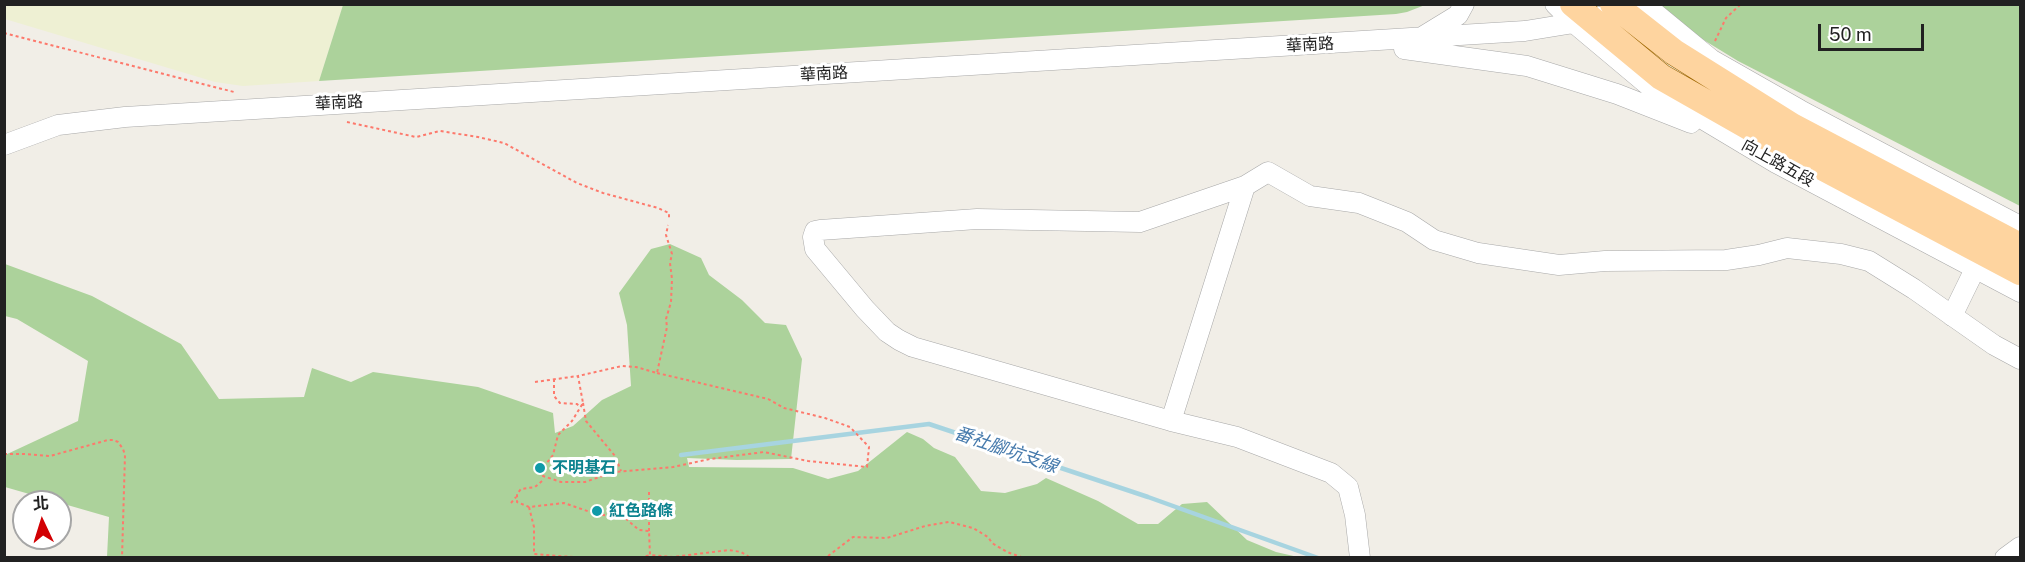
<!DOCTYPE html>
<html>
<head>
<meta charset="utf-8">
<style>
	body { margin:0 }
	#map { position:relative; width:2025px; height:562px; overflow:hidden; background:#f1eee7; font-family:"Public Sans","Noto Sans TC",sans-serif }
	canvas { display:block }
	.frame { position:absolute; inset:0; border:6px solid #212121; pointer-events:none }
	.north { position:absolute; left:12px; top:490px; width:60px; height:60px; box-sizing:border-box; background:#fff; border:2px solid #a6a6a6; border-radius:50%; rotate:356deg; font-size:16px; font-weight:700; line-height:24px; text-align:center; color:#212121 }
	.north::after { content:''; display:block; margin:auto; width:21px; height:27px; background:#d20003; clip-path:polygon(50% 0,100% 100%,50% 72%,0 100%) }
	.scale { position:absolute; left:1818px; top:24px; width:106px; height:27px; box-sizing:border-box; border:3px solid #212121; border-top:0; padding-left:8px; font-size:18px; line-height:21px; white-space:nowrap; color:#212121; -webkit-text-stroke:4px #fff; paint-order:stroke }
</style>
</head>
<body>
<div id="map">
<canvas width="2025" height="562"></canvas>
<div class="frame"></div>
<div class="north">北</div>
<div class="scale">50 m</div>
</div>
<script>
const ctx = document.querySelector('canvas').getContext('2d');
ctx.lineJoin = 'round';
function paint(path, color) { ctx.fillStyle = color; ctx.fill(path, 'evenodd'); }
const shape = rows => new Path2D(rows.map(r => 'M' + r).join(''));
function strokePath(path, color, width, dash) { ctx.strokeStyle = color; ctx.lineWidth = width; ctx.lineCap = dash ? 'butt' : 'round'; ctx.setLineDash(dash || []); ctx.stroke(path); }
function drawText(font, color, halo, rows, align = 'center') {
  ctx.font = font + ' "Public Sans","Noto Sans TC",sans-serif'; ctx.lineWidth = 6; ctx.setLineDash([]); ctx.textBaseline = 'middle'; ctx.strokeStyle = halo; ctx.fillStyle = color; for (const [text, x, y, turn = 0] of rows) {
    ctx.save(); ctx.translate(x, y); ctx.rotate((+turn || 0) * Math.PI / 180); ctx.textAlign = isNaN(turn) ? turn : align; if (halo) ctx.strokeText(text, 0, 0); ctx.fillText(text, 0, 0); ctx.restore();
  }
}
paint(shape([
	[4,5,343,5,319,81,243,86,215,82,5,19]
]), '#eef0d3');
paint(shape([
	[343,5,343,4,1425,5,1407,12,1396,14,319,81],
	[1656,5,2020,5,2020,206,1738,61,1689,31],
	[670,244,701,258,709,275,742,300,765,323,786,325,802,359,791,459,737,460,687,458,689,467,793,468,828,479,858,471,907,432,923,439,934,448,955,457,981,491,1005,493,1037,484,1046,478,1098,501,1138,524,1158,524,1182,504,1207,502,1247,540,1276,552,1298,557,107,557,109,517,5,487,5,455,78,421,88,361,17,319,5,316,5,264,92,296,181,344,219,399,304,397,312,368,351,382,373,372,478,387,553,413,555,433,573,426,602,400,631,386,627,325,619,293,651,249]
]), '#acd29b');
strokePath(shape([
	[681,455,929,424,1148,497,1318,558]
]), '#a7d4e0', 4.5);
const minor = shape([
	[1555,4,1574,23,1654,90,1776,163,2020,292],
	[1644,4,1712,60,1800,110,2020,226],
	[1422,37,1458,15,1464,4],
	[1404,49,1527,66,1617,94,1691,123],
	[4,145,58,125,125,117,1525,31,1574,23,1646,6],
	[1952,316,1975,269],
	[1171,421,913,347,899,340,887,332,865,309,815,249,813,237,815,231,820,230,977,219,1140,222,1245,186],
	[1360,558,1355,515,1348,487,1331,473,1237,437,1171,421,1245,186,1268,172,1310,196,1359,203,1407,222,1434,240,1478,253,1559,265,1605,261,1726,260,1759,255,1787,248,1841,254,1869,261,1914,289,1994,345,2020,359],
	[2005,558,2020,547]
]);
const major = shape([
	[1573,4,1661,77,1784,147,2020,272],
	[1613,4,1674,52,1792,126,2020,246]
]);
strokePath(minor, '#a8a8a8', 21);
strokePath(major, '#9e6700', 27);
strokePath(shape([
	[4,33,234,92],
	[1715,41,1726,18,1741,4],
	[347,122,416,137,440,131,478,137,504,143,577,183,603,193,658,208,669,213,669,219],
	[657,373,768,399,784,408,825,418,850,427,869,447,867,467,808,461,764,452,710,459,673,467,614,472,585,482,561,482,543,476,542,469,553,455,558,435,572,421,583,403,578,376,622,366,636,367,657,373,667,327,666,319,671,302,672,279,670,263,672,254,666,235,668,225],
	[554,379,554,396,560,403,577,404,580,407],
	[535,382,578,376],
	[583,403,586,421,615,456,621,471],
	[4,454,24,454,50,456,108,440,114,440,118,442,123,449,125,455,122,558],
	[542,481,535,487,521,489,517,494,517,502,529,507,564,503,596,514,625,518,639,530,649,531,650,555,673,557,729,550,741,552,751,558],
	[511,503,516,497],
	[529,507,534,527,534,554,585,558],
	[649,531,649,490],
	[828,556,853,537,887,538,925,526,949,522,973,528,988,537,992,543,1007,552,1024,558],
	[640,558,650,555]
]), '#fd796c', 2, [3, 3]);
strokePath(minor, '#fff', 20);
strokePath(major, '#fed49f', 26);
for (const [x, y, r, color] of [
	[540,468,6,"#0f9aa8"],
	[597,511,6,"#0f9aa8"]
]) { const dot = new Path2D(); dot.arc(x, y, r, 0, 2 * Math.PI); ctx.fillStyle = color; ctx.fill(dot); strokePath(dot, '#fff', 2); }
drawText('16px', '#212121', '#fff', [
	["華南路",1310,45,-3],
	["華南路",824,74,-3],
	["華南路",339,103,-3],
	["向上路五段",1778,163,29]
]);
drawText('bold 16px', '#0d838f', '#fff', [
	["不明基石",552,468],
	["紅色路條",609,511]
], 'left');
drawText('italic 18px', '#467aac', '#fff', [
	["番社腳坑支線",1006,450,19]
]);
</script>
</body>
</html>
